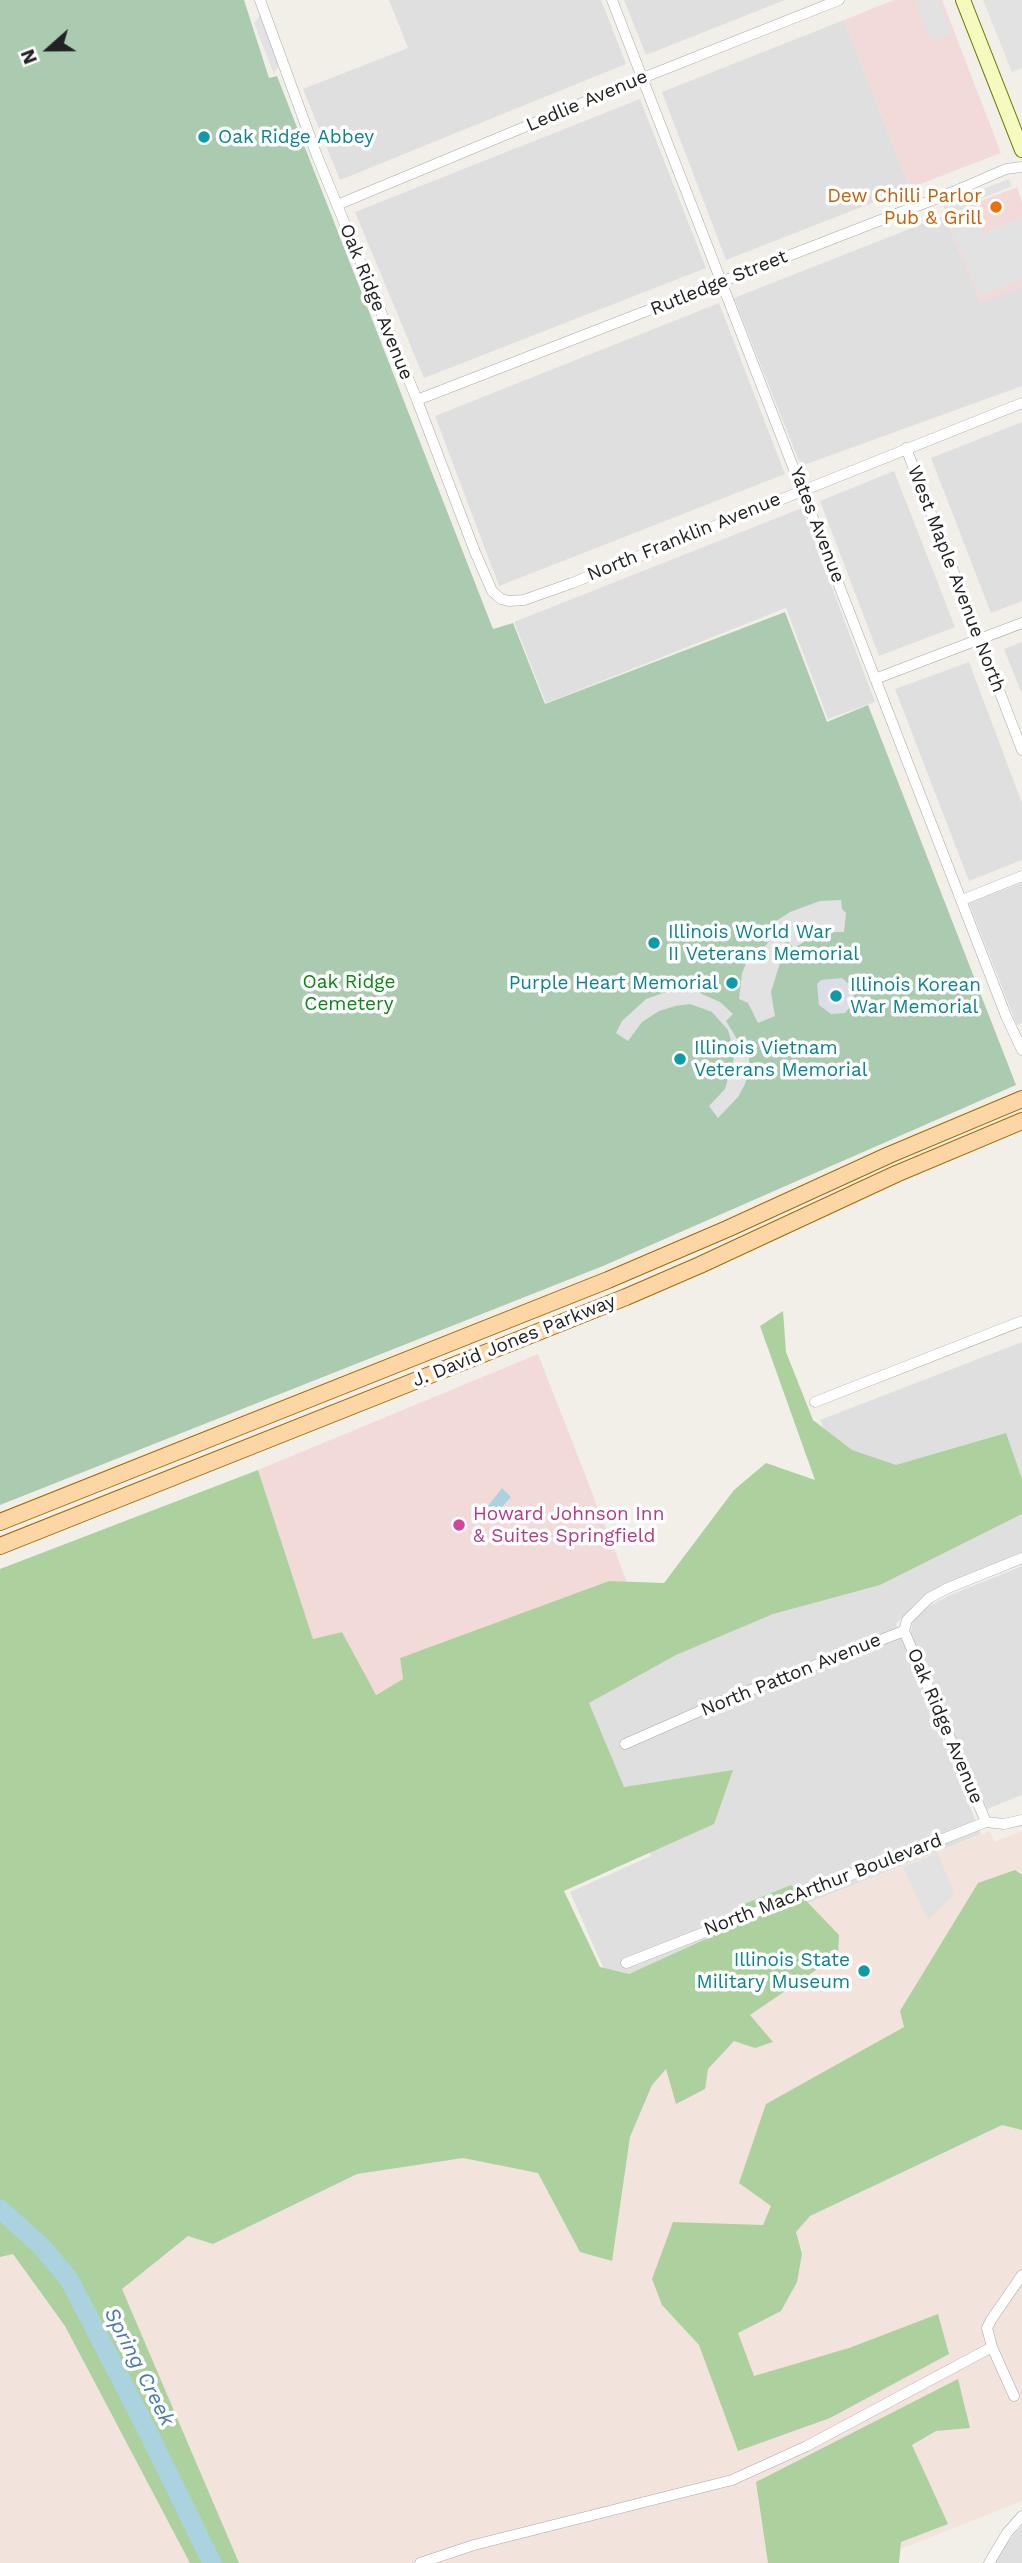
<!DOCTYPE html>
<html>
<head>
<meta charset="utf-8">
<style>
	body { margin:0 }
	#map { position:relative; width:1022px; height:2563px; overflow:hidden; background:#f2efe9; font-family:"Work Sans",sans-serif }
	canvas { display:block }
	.north { position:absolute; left:14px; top:14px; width:70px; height:70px; -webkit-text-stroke:5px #fff; paint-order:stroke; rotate:249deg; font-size:19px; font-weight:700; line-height:28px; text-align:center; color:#222 }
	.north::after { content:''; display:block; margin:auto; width:24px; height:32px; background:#222; clip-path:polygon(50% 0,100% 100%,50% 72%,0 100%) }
</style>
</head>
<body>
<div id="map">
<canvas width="1022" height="2563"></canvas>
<div class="north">N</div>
</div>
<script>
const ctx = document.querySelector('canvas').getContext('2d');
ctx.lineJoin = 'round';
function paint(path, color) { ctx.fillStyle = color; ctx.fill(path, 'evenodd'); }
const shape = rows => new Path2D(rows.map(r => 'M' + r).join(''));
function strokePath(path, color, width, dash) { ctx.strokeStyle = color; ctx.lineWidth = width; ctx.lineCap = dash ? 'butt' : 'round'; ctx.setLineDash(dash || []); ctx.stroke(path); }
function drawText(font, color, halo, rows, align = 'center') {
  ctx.font = font + ' "Work Sans",sans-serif'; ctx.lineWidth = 7; ctx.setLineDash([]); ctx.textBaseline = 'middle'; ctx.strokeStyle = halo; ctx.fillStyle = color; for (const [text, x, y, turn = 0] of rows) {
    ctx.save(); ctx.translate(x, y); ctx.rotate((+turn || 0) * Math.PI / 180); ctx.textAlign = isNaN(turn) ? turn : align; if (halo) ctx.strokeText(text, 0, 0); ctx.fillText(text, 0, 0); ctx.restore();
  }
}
paint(shape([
	[389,0,601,0,626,64,340,180,303,89,408,48],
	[624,0,785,0,646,55],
	[844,20,910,188,726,260,662,92],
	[640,99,706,268,424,378,355,212],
	[945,215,980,302,1022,286,1022,386,801,466,734,298],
	[719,303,785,474,499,586,435,416],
	[1022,422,1022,601,991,613,931,458],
	[894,471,955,627,879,656,820,501],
	[802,508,875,702,828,719,786,608,546,703,514,622],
	[1022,642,1022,694,1004,649],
	[969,662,1022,803,1022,860,969,881,895,689],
	[1022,883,1022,1023,1017,1025,969,903],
	[1022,1342,1022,1506,853,1500,820,1420],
	[1022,1506,1022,1553,922,1596,896,1624,981,1834,610,1983,570,1892,651,1856,582,1688],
	[1022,1566,1022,1795,987,1809,956,1748,910,1636,913,1622,923,1610,948,1596],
	[1022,2525,1022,2563,994,2563,999,2553]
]), '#e0dfdf');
paint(shape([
	[894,0,942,0,1001,153,910,188,844,20],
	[1017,187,1022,202,1022,286,980,303,945,215],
	[538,1354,627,1582,609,1581,400,1658,403,1679,375,1695,342,1632,313,1639,258,1470]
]), '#f2dad9');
paint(shape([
	[990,1831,994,1842,1022,1831,1022,2501,865,2563,0,2563,0,2228]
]), '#f3e3dd');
paint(shape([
	[783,1311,786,1352,813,1420,852,1450,896,1465,1006,1433,1022,1479,1022,1514,880,1585,773,1614,676,1655,589,1703,624,1787,733,1770,714,1824,564,1891,600,1967,629,1974,730,1928,742,1905,791,1885,839,1935,838,1955,750,2015,773,2042,755,2048,734,2041,708,2069,705,2089,676,2104,666,2069,652,2085,630,2137,612,2261,580,2252,538,2173,463,2158,357,2174,213,2244,188,2236,122,2289,239,2563,190,2563,65,2326,13,2254,0,2257,0,1569,258,1470,313,1639,342,1632,376,1695,403,1679,400,1658,609,1581,664,1583,734,1490,766,1463,815,1480,760,1326],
	[1015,1870,1022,1875,1022,2130,1002,2125,810,2216,796,2232,802,2254,797,2282,781,2311,738,2333,754,2376,849,2348,938,2314,949,2354,830,2418,738,2451,699,2345,662,2305,652,2279,673,2222,763,2225,771,2206,739,2183,766,2104,904,2027,900,2011,978,1883],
	[958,2379,970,2428,936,2431,912,2445,948,2524,901,2542,899,2563,768,2563,756,2482]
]), '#add19e');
paint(shape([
	[0,0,244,0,269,78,277,76,493,629,513,623,545,704,785,612,827,722,868,705,1016,1085,603,1266,0,1505]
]), '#aacbaf');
paint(shape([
	[939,0,952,34,931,42,915,1],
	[983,0,1022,0,1022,68,1012,72],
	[260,15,279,65,274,74,254,23],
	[1009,179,1012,186,971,203,983,233,1022,217,1022,280,979,296,943,205],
	[841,900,842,909,846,913,844,932,827,932,814,936,794,948,787,941,773,957,780,963,771,992,775,1016,758,1023,748,1003,739,999,742,973,752,949,760,952,779,930,773,923,790,912,820,901],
	[672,990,695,991,720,1002,733,1014,726,1021,737,1039,745,1036,749,1049,749,1070,745,1084,738,1097,718,1118,709,1106,725,1089,735,1054,728,1030,712,1012,690,1004,675,1006,659,1011,642,1022,628,1041,616,1033,622,1021,646,999],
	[938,1853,954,1894,928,1920,903,1867]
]), '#e2e2e2');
paint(shape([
	[842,978,853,988,854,1002,845,1013,831,1014,819,1005,817,984,821,980]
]), '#dddde8');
paint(shape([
	[502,1488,511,1497,495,1515,487,1507]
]), '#aad3df');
strokePath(shape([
	[0,2209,41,2246,69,2279,147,2430,212,2563]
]), '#aad3df', 19);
const street = shape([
	[260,0,317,156,417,400,475,552,492,591,501,599,509,601,524,600,572,583,1022,403],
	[612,0,1006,1016,1022,1050],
	[337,205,630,83,839,0],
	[417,400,953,192,1006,169,1022,167],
	[906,448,1022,750],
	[875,679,1022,623],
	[962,900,1022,876],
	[815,1402,1022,1321],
	[904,1631,986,1822],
	[625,1744,725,1700,904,1631,907,1620,929,1598,948,1588,1022,1558],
	[626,1963,986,1822,1004,1824,1022,1820],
	[1014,2396,992,2347,987,2328,991,2320,1022,2275],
	[420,2563,474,2545,732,2480,807,2446,992,2347],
	[989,2563,1007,2533,1022,2516]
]);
const secondary = shape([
	[963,0,1022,150]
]);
const primary = shape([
	[0,1522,608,1280,727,1229,889,1155,1022,1099],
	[0,1546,626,1297,700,1265,896,1174,1022,1121]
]);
strokePath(street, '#a9a9a9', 11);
strokePath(secondary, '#707d05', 16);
strokePath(primary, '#a06b00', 18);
strokePath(street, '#fff', 10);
strokePath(secondary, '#f7fabf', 14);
strokePath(primary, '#fcd6a4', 16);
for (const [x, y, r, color] of [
	[204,137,7,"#0f9aa8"],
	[996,207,7,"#e8710a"],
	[654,943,7,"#0f9aa8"],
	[732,983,7,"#0f9aa8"],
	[836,996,7,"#0f9aa8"],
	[680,1059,7,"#0f9aa8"],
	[459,1525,7,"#d1479c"],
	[864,1971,7,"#0f9aa8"]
]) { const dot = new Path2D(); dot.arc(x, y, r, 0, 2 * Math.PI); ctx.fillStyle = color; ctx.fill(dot); strokePath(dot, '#fff', 2.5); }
drawText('19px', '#222', '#fff', [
	["Ledlie Avenue",587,101,-23],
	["Rutledge Street",719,283,-22],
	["Oak Ridge Avenue",376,302,68],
	["Yates Avenue",817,525,69],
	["North Franklin Avenue",684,537,-22],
	["West Maple Avenue North",956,579,69],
	["J. David Jones Parkway",514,1341,-22],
	["North Patton Avenue",791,1675,-22],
	["Oak Ridge Avenue",945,1726,67],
	["North MacArthur Boulevard",823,1885,-21]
]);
drawText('19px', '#0d838f', '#fff', [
	["Oak Ridge Abbey",218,137],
	["Illinois World War",668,932],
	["II Veterans Memorial",668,954],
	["Purple Heart Memorial",718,983,"right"],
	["Illinois Korean",850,985],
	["War Memorial",850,1007],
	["Illinois Vietnam",694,1048],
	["Veterans Memorial",694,1070],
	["Illinois State",850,1960,"right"],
	["Military Museum",850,1982,"right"]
], 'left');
drawText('19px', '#c56008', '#fff', [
	["Dew Chilli Parlor",982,196],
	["Pub & Grill",982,218]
], 'right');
drawText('19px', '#0c8416', '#fff', [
	["Oak Ridge",349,982],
	["Cemetery",349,1004]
]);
drawText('19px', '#b23c85', '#fff', [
	["Howard Johnson Inn",473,1514],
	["& Suites Springfield",473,1536]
], 'left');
drawText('italic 21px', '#4a7aab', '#fff', [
	["Spring Creek",139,2367,63]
]);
</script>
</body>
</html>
